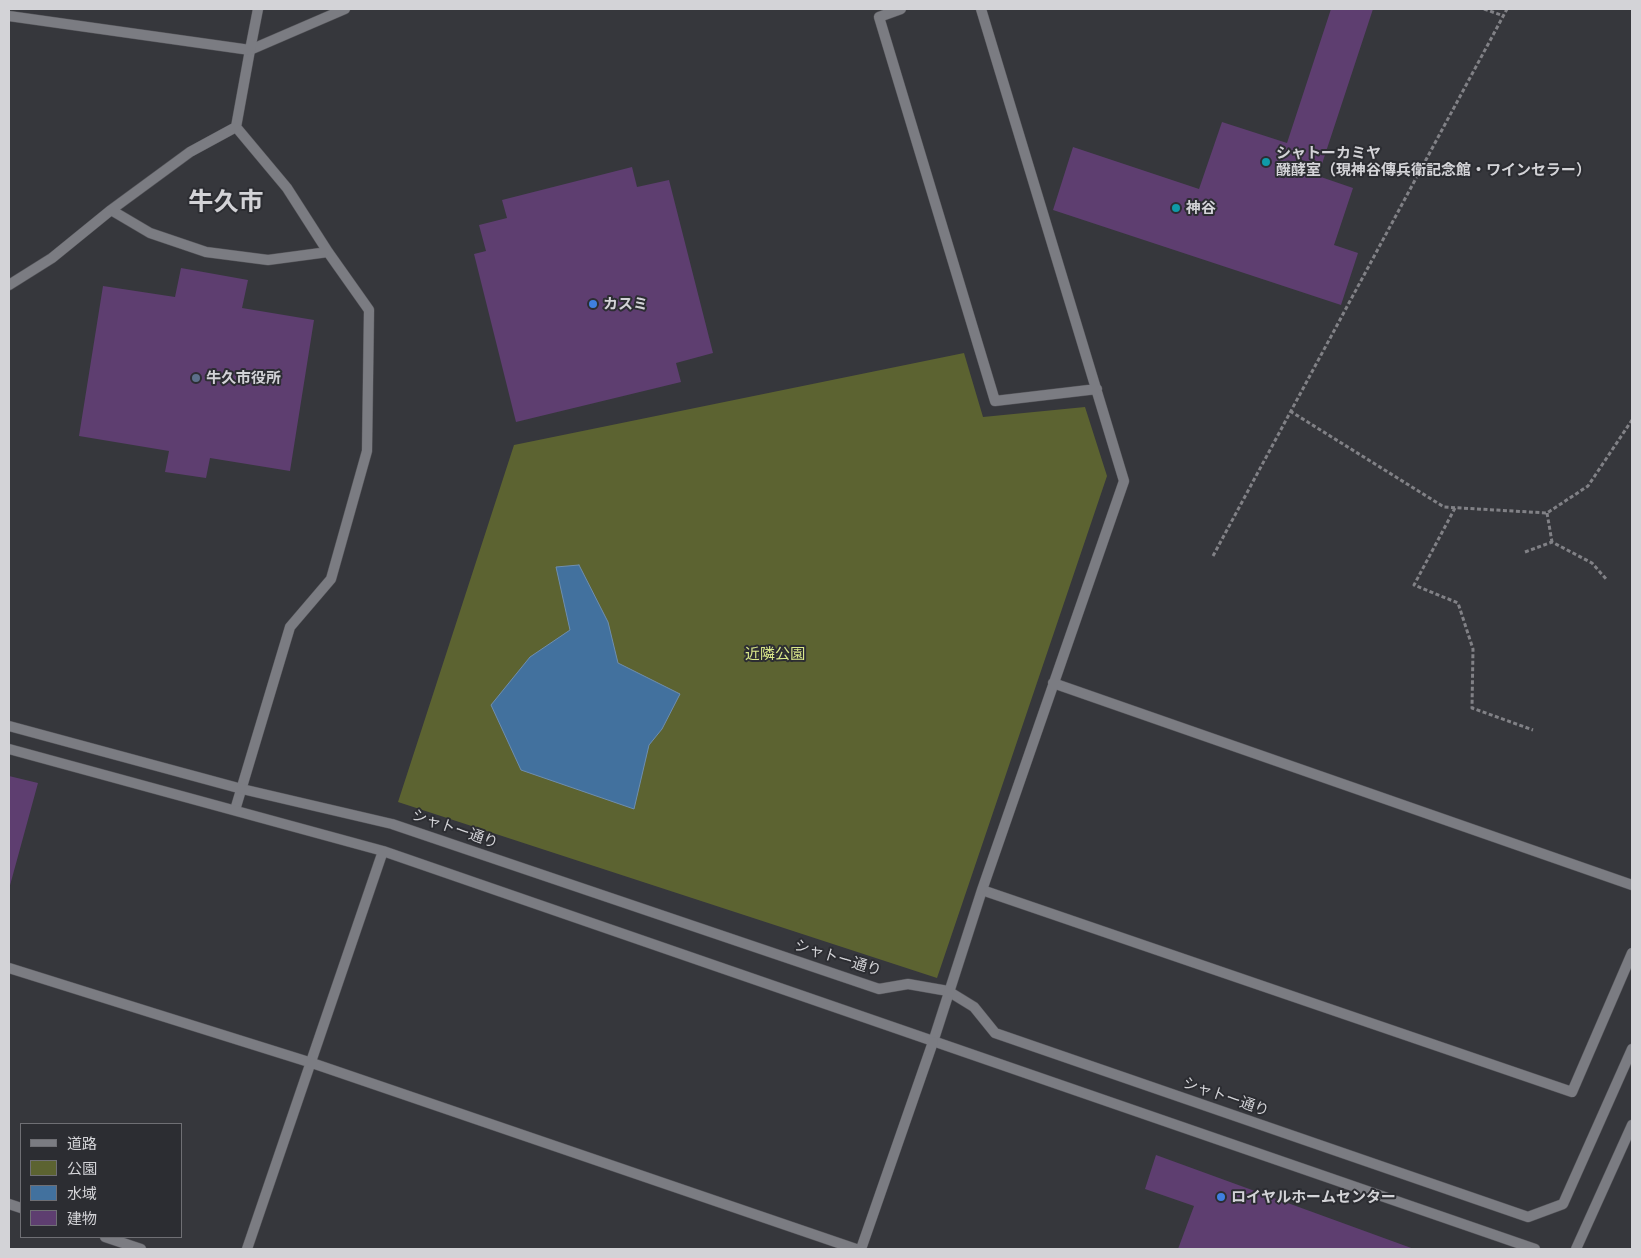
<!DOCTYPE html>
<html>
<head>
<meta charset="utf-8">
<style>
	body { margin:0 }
	#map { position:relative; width:1641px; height:1258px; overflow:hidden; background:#36373c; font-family:"Asap Condensed","Noto Sans JP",sans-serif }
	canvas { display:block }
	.frame { position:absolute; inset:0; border:10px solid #d3d3d7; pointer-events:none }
	.legend { position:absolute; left:20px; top:1123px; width:162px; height:115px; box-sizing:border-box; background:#2c2d32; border:1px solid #6f6f74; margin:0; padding:6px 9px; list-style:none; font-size:15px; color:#d3d3d7 }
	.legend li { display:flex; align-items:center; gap:10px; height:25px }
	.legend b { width:25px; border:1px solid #6f6f74 }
</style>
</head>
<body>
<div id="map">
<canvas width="1641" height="1258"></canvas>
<div class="frame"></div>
<ul class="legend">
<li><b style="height:6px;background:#7b7c82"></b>道路</li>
<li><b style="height:14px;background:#5c6331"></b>公園</li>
<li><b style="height:14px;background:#42719e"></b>水域</li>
<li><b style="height:14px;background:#5e3e70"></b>建物</li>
</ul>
</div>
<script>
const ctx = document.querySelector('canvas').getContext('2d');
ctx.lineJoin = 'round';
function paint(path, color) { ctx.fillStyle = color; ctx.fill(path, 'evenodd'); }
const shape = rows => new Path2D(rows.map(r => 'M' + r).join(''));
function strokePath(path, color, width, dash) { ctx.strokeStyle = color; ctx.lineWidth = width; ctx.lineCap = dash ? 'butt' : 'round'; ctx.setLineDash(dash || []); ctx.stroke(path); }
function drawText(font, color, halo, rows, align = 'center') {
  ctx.font = font + ' "Asap Condensed","Noto Sans JP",sans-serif'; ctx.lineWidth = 4; ctx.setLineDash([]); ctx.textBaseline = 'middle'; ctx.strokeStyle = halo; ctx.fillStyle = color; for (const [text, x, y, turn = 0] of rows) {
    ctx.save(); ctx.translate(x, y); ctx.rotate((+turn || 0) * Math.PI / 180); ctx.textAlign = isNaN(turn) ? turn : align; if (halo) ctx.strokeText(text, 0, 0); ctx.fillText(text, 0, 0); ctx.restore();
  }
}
paint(shape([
	[964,353,983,417,1085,407,1107,476,937,978,398,802,514,445]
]), '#5c6331');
const water = shape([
	[579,565,608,622,618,663,680,694,662,729,649,745,634,809,521,770,491,705,530,657,570,630,556,567,579,565]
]);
paint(water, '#42719e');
strokePath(water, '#6e8eaf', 1);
paint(shape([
	[1331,9,1373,9,1318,176,1353,188,1334,245,1358,253,1341,305,1053,210,1073,147,1199,189,1222,122,1287,143],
	[632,167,637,187,669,180,713,353,676,363,681,382,516,422,474,254,486,251,479,225,507,218,502,200],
	[181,268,248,280,242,308,314,320,290,471,210,458,206,478,165,472,169,451,79,436,103,286,175,297],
	[9,776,38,783,9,889],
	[1156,1155,1414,1249,1178,1249,1194,1206,1145,1189]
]), '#5e3e70');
const service = shape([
	[111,210,190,152,236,127],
	[9,285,52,258,111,210,150,233,206,252,268,260,328,252],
	[235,810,290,627,331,579,367,451,369,310,328,252,287,188,236,127,250,50]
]);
const pedestrian = shape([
	[9,726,242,789,392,824,879,989,908,984,948,991,974,1007,995,1033,1528,1217,1563,1204,1632,1049]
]);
const minor = shape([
	[901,9,879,17,995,401,1097,389],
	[250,50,345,9],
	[1053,683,1632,885],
	[9,749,383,851,1535,1249],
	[982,890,1572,1092,1632,953],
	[9,968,312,1063,856,1249],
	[933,1042,982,890,1124,481,981,9],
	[247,1249,383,851],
	[1576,1249,1632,1125]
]);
const tertiary = shape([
	[9,16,250,50,258,9],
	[9,1204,21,1208],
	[105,1237,141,1249],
	[861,1249,933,1042]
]);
strokePath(service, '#545459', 11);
strokePath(pedestrian, '#545459', 11);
strokePath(minor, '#545459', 11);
strokePath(tertiary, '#545459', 11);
strokePath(shape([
	[1484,9,1504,16],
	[1290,411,1444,507,1547,513,1588,486,1632,420],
	[1455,508,1414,585,1458,603,1473,649,1472,708,1533,730],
	[1547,513,1552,542],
	[1525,552,1552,542,1592,563,1607,580],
	[1213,556,1507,9]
]), '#818186', 3, [4, 2.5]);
strokePath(service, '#7b7c82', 10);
strokePath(pedestrian, '#7b7c82', 10);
strokePath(minor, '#7b7c82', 10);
strokePath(tertiary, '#7b7c82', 10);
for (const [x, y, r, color] of [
	[1266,162,5,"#0f9aa8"],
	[1176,208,5,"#0f9aa8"],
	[593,304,5,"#3f7fe0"],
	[196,378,5,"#5c6f8a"],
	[1221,1197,5,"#3f7fe0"]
]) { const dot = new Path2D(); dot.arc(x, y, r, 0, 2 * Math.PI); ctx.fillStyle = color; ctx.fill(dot); strokePath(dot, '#2c2d32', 2); }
drawText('bold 15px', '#d3d3d7', '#2c2d32', [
	["シャトーカミヤ",1276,153],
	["醗酵室（現神谷傳兵衛記念館・ワインセラー）",1276,170],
	["神谷",1186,208],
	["カスミ",603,304],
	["牛久市役所",206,378],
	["ロイヤルホームセンター",1231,1197]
], 'left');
drawText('15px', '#dae88a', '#2c2d32', [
	["近隣公園",775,654]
]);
drawText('15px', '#d3d3d7', '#2c2d32', [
	["シャトー通り",455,829,19],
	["シャトー通り",838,958,17],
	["シャトー通り",1226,1097,19]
]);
drawText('bold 25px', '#d3d3d7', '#2c2d32', [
	["牛久市",226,202]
]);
</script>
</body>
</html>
